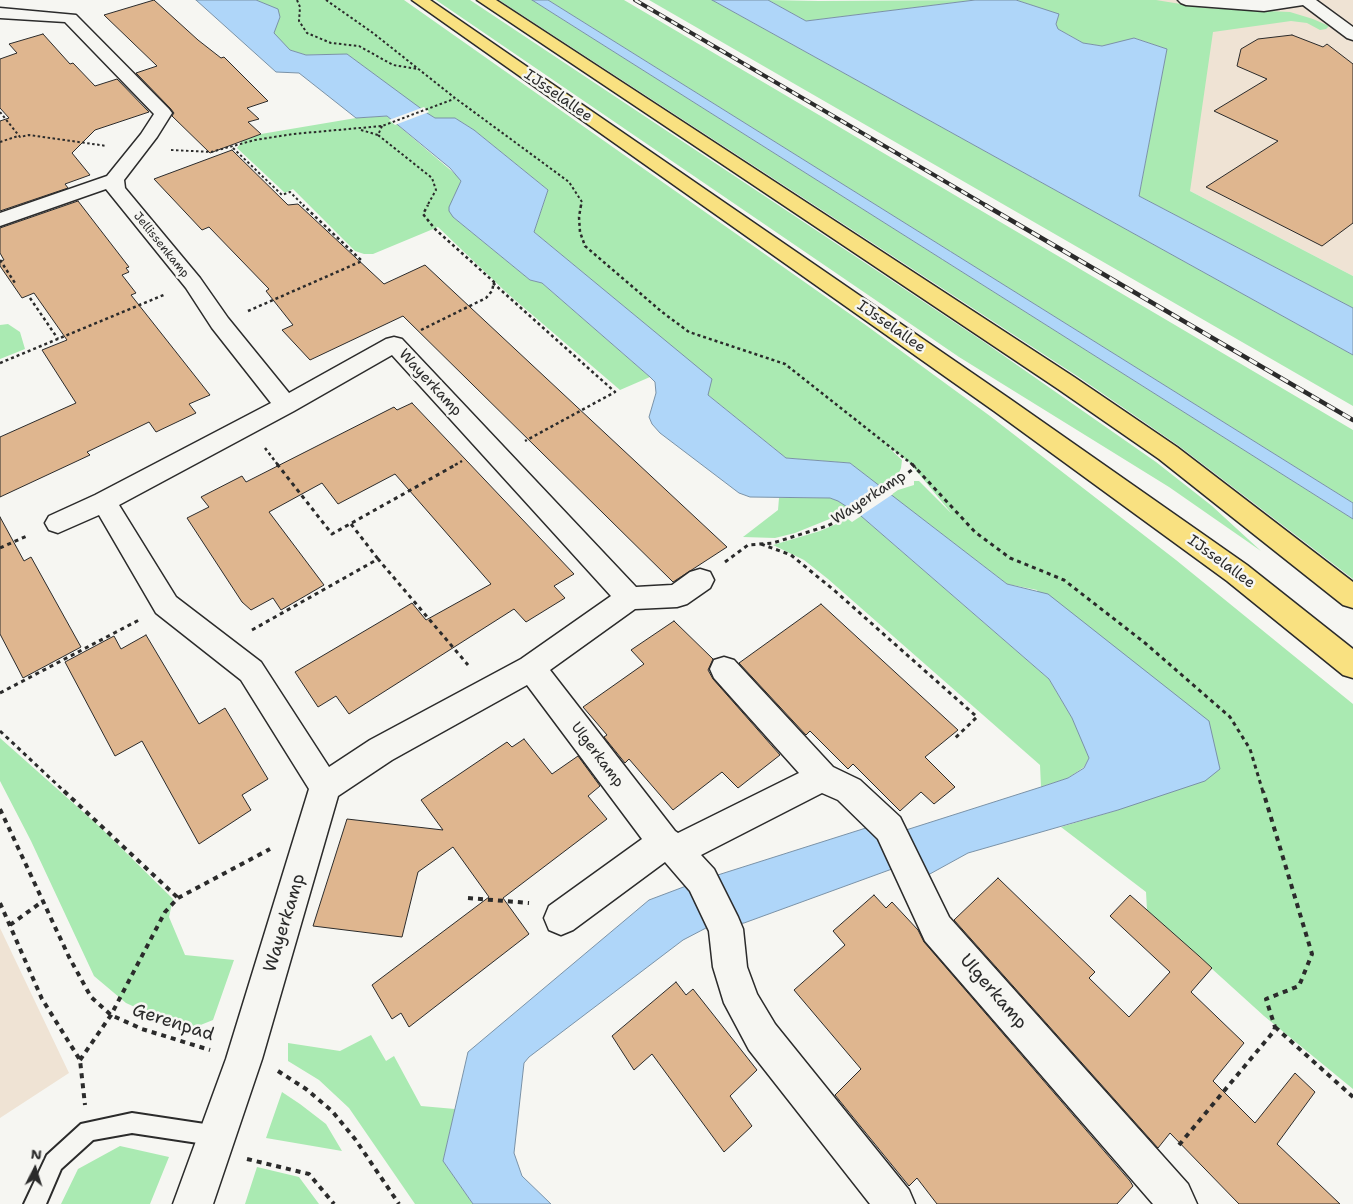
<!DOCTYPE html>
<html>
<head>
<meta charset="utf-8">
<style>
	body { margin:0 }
	#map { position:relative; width:1353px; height:1204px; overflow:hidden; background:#f6f6f2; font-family:"Shantell Sans",sans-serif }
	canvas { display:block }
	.north { position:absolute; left:10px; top:1144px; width:50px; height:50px; -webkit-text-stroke:4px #f6f6f2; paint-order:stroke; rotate:5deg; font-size:14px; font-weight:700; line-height:20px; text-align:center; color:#2b2b2b }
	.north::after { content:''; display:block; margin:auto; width:18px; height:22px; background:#2b2b2b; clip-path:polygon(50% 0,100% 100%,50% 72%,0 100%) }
</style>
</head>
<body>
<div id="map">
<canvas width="1353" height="1204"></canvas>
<div class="north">N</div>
</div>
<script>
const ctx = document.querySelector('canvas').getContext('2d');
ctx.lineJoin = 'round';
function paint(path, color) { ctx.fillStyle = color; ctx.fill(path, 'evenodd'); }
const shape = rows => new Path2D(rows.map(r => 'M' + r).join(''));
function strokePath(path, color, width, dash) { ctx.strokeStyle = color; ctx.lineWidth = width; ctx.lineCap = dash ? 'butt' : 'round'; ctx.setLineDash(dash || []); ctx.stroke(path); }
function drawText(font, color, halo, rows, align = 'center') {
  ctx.font = font + ' "Shantell Sans",sans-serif'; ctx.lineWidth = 5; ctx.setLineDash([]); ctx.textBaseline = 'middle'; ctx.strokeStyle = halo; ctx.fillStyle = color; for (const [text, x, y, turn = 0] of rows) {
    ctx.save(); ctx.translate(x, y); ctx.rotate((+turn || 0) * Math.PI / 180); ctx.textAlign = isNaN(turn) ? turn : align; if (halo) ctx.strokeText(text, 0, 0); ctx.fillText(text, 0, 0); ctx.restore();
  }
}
paint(shape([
	[1078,0,1353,0,1353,276,1190,191],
	[0,928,69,1073,0,1118]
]), '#efe3d4');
paint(shape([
	[256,0,404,0,867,326,990,416,1176,560,1353,704,1353,1089,1264,1016,1147,910,1146,892,1061,827,1118,810,1037,590,1007,584,891,495,898,490,914,485,914,481,919,481,952,514,909,462,884,443,902,460,901,468,899,473,879,486,850,463,786,458,708,395,692,363,534,232,548,190,474,130,455,118,435,118,426,113,347,54,306,55,290,50,273,33,280,17,265,4],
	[436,0,470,0,984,342,1156,462,1212,506,1261,551,1169,487,959,357],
	[499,0,532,0,1353,519,1353,579,1179,446,1077,376],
	[548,0,624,0,1353,430,1353,503],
	[649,0,712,0,1353,355,1353,406],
	[768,0,819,1,975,0,806,21],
	[1016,0,1156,0,1205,8,1290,12,1313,19,1329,26,1326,29,1320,30,1307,23,1291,21,1213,32,1190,191,1353,276,1353,308,1139,196,1167,49,1135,38,1102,46,1083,43,1058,29,1056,24,1058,14],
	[387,116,461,179,460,187,453,198,453,217,530,280,542,283,650,377,620,390,508,294,438,227,373,254,364,254,355,251,293,189,285,193,237,148,242,141,261,134,356,118],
	[8,324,20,332,25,349,0,359,0,325],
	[779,498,830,498,838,501,848,507,841,512,842,514,795,533,775,538,743,537,778,510],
	[861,516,1049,679,1072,718,1085,747,1089,758,1084,767,1068,778,1041,787,1040,765,828,579,804,560,773,545,820,531,848,519,852,522],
	[0,738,100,827,173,899,169,917,185,955,234,960,213,1020,198,1026,176,1026,126,1003,94,976,31,841,0,781],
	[371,1035,386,1061,394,1056,421,1106,455,1109,443,1161,473,1204,415,1204,349,1108,319,1080,288,1061,288,1043,340,1051],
	[282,1092,300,1104,326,1124,342,1151,266,1138],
	[120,1146,169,1157,150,1204,61,1204,78,1169],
	[257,1167,299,1177,319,1204,245,1204]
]), '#aaeab2');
const water = shape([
	[196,0,256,0,278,9,280,17,274,33,290,50,306,55,347,54,427,113,435,118,455,118,474,130,548,190,534,232,712,379,708,395,786,458,850,463,1007,584,1048,594,1209,721,1220,769,1205,781,1118,810,968,853,928,875,892,869,744,923,706,928,683,940,529,1057,524,1063,514,1153,522,1176,551,1204,473,1204,443,1161,468,1052,649,900,702,880,869,827,906,830,1041,787,1068,778,1084,768,1089,758,1072,718,1049,679,861,516,838,501,830,498,750,497,739,493,660,433,652,424,649,417,656,393,655,382,650,377,542,283,530,280,453,217,449,211,449,207,461,181,450,168,387,116,356,118,299,73,276,72,196,0],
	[532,0,548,0,1353,503,1353,519,532,0],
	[712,0,768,0,806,21,975,0,1016,0,1059,14,1056,24,1058,29,1083,43,1102,46,1134,38,1167,49,1139,196,1353,308,1353,355,712,0]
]);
paint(water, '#afd6f9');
strokePath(water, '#7a92a7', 1);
paint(shape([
	[424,107,429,112,395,125,389,120],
	[882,485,893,494,859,517,846,509]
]), '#f6f6f2');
const building = shape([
	[154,0,198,40,221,58,224,57,268,101,247,108,259,119,248,122,261,134,210,153,172,116,174,113,170,108,136,73,157,66,104,15,154,0],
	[43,34,70,64,73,63,95,86,117,79,149,112,95,130,72,153,90,175,65,184,68,188,0,211,0,121,9,118,0,108,0,59,17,53,9,44,43,34],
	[1292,35,1323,47,1327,44,1353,64,1353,223,1322,246,1206,187,1278,141,1214,111,1267,79,1237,66,1241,49,1258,39,1292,35],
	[232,150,288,205,298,204,384,284,425,265,727,547,673,582,403,316,310,360,282,330,293,325,266,291,269,289,209,227,202,230,154,179,232,150],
	[78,201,129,267,126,268,129,272,122,275,136,293,131,295,210,395,189,404,196,413,156,432,149,422,87,452,90,455,0,497,0,437,76,403,42,350,67,340,34,293,22,298,0,266,0,261,4,260,0,253,0,228,78,201],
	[412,403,574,574,554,586,565,598,526,622,514,609,349,714,336,696,318,707,295,672,412,603,426,620,491,584,395,474,338,504,322,483,269,512,324,585,281,610,273,598,251,610,242,602,187,518,209,507,201,497,242,476,246,482,394,407,397,410,412,403],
	[0,517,24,561,31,557,81,647,23,678,0,634,0,517],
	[821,604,958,730,925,757,955,787,934,804,921,792,900,811,853,764,848,769,810,731,806,735,739,663,821,604],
	[674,621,713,659,708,670,713,679,780,755,738,788,722,772,673,810,629,759,625,763,604,737,607,735,583,707,644,664,631,650,674,621],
	[146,635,199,724,225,708,268,779,242,795,251,810,199,844,142,741,115,756,65,662,114,636,121,649,146,635],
	[524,739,552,774,578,756,600,786,588,796,607,819,503,898,529,934,409,1027,401,1013,392,1019,372,985,489,897,453,847,418,872,402,937,313,926,347,819,443,830,421,800,507,742,512,747,524,739],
	[998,878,1095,972,1089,978,1129,1017,1170,972,1110,916,1130,895,1199,956,1212,968,1191,992,1244,1043,1213,1081,1255,1123,1295,1073,1315,1092,1277,1144,1340,1204,1239,1204,1170,1133,1158,1148,954,920,998,878],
	[874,895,886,908,892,902,918,930,924,942,1130,1181,1133,1186,1117,1204,937,1204,917,1178,909,1186,835,1095,861,1069,794,990,845,945,833,931,874,895],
	[676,982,686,995,693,989,757,1070,730,1096,752,1126,724,1152,652,1054,634,1070,612,1036,676,982]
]);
paint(building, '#dfb68f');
strokePath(building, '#2b2b2b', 1);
const service = shape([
	[132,1113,218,1126,225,1129,228,1136,225,1143,218,1146,132,1133,93,1140,61,1169,46,1204,24,1204,47,1155,81,1124,132,1113]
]);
const minor = shape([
	[1178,0,1316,0,1353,27,1353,40,1347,38,1303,5,1264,11,1186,5,1181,3,1178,0],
	[0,8,76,15,169,109,172,113,157,137,124,180,125,188,200,278,228,318,289,393,386,339,394,337,402,339,636,587,672,585,690,572,700,569,710,572,714,580,710,588,687,604,677,607,635,609,550,670,675,831,678,833,799,773,714,678,710,669,714,660,724,657,734,660,833,767,860,780,900,817,949,917,1188,1184,1197,1204,1153,1204,925,941,878,839,838,800,822,793,701,855,714,869,738,917,743,929,747,967,757,994,775,1024,909,1190,915,1204,870,1204,749,1050,724,1003,713,967,709,931,690,891,665,862,573,930,561,935,549,930,544,918,549,906,642,839,527,685,392,760,338,796,262,1059,213,1204,173,1204,226,1059,309,789,241,680,156,613,99,515,58,533,49,530,45,523,49,516,95,495,271,403,212,328,186,288,106,189,0,226,0,213,107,176,141,134,154,114,65,22,0,18,0,8],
	[392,355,611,596,521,659,370,740,329,767,261,662,176,597,119,505,294,411,392,355]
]);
const primary = shape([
	[412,0,430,0,1010,399,1247,565,1353,649,1353,678,1343,675,1227,581,994,411,412,0],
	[477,0,496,0,1074,377,1177,447,1353,582,1353,608,1343,605,1159,459,1058,389,477,0]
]);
strokePath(service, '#2b2b2b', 4);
strokePath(minor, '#2b2b2b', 3);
strokePath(primary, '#2b2b2b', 3);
strokePath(shape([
	[297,0,300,7,299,21,307,33,331,43,359,46,393,65,418,69],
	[326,0,373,33,455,98,569,182,582,202,581,206],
	[0,112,20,137,29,135,107,146],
	[382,126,378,135,432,178,436,190,427,206],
	[361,130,378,135],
	[0,142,18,136],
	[233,148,282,195,290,192,304,206],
	[171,150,211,152,255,140,293,134,382,126,454,99]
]), '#2b2b2b', 2, [2.5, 2.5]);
strokePath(shape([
	[581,205,579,217,580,232,585,246,662,312,689,332,785,364,913,465],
	[0,260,15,283],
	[493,283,615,392,525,441],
	[30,298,58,339],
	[248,311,362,261,303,205],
	[421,330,486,298,492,291,494,282,435,229,423,214,428,205],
	[0,363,166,294],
	[265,448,278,465],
	[455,465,462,461]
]), '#2b2b2b', 2.5, [3, 3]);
strokePath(shape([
	[277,464,332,534,457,464],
	[912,464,975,532,1010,558,1064,580,1145,643,1230,717,1250,749,1263,792],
	[351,524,378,559],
	[761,544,791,555,835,591,977,717,953,740],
	[0,548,29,535],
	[725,562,748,545,773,543,827,526,846,517,916,467],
	[252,630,378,559,468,665],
	[0,693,139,620],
	[0,731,65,792]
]), '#2b2b2b', 3, [4, 4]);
strokePath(shape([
	[64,791,178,898],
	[0,809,69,957,91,997,111,1015,142,1029,210,1050],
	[468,898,529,903],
	[0,903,42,999,80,1060,85,1105],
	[10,925,43,901],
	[1275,1027,1353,1097],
	[80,1060,111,1015,165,912,178,898,270,849],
	[278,1071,306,1089,332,1111,355,1139,399,1204],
	[1179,1145,1274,1031,1275,1027,1266,999,1299,986,1312,954,1263,791],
	[247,1159,309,1174,334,1204]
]), '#2b2b2b', 4, [5, 5]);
paint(service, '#f6f6f2');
paint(minor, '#f6f6f2');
paint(primary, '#f9e181');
const railFar1 = shape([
	[635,0,987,206]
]);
const rail = shape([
	[985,205,1353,420]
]);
strokePath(railFar1, '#2b2b2b', 4);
strokePath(rail, '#2b2b2b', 4.5);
strokePath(railFar1, '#f6f6f2', 2.5, [7]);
strokePath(rail, '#f6f6f2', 3, [9]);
drawText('12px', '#2b2b2b', '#f6f6f2', [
	["Jellissenkamp",161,245,51]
]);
drawText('15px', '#2b2b2b', '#f6f6f2', [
	["IJsselallee",558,96,35],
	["IJsselallee",891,327,35],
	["Wayerkamp",430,383,47],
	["Wayerkamp",869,498,-33],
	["IJsselallee",1221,562,36],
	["Ulgerkamp",597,755,53]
]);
drawText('18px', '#2b2b2b', '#f6f6f2', [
	["Wayerkamp",285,923,-73],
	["Ulgerkamp",993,992,49],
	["Gerenpad",173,1023,18]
]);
</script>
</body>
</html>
